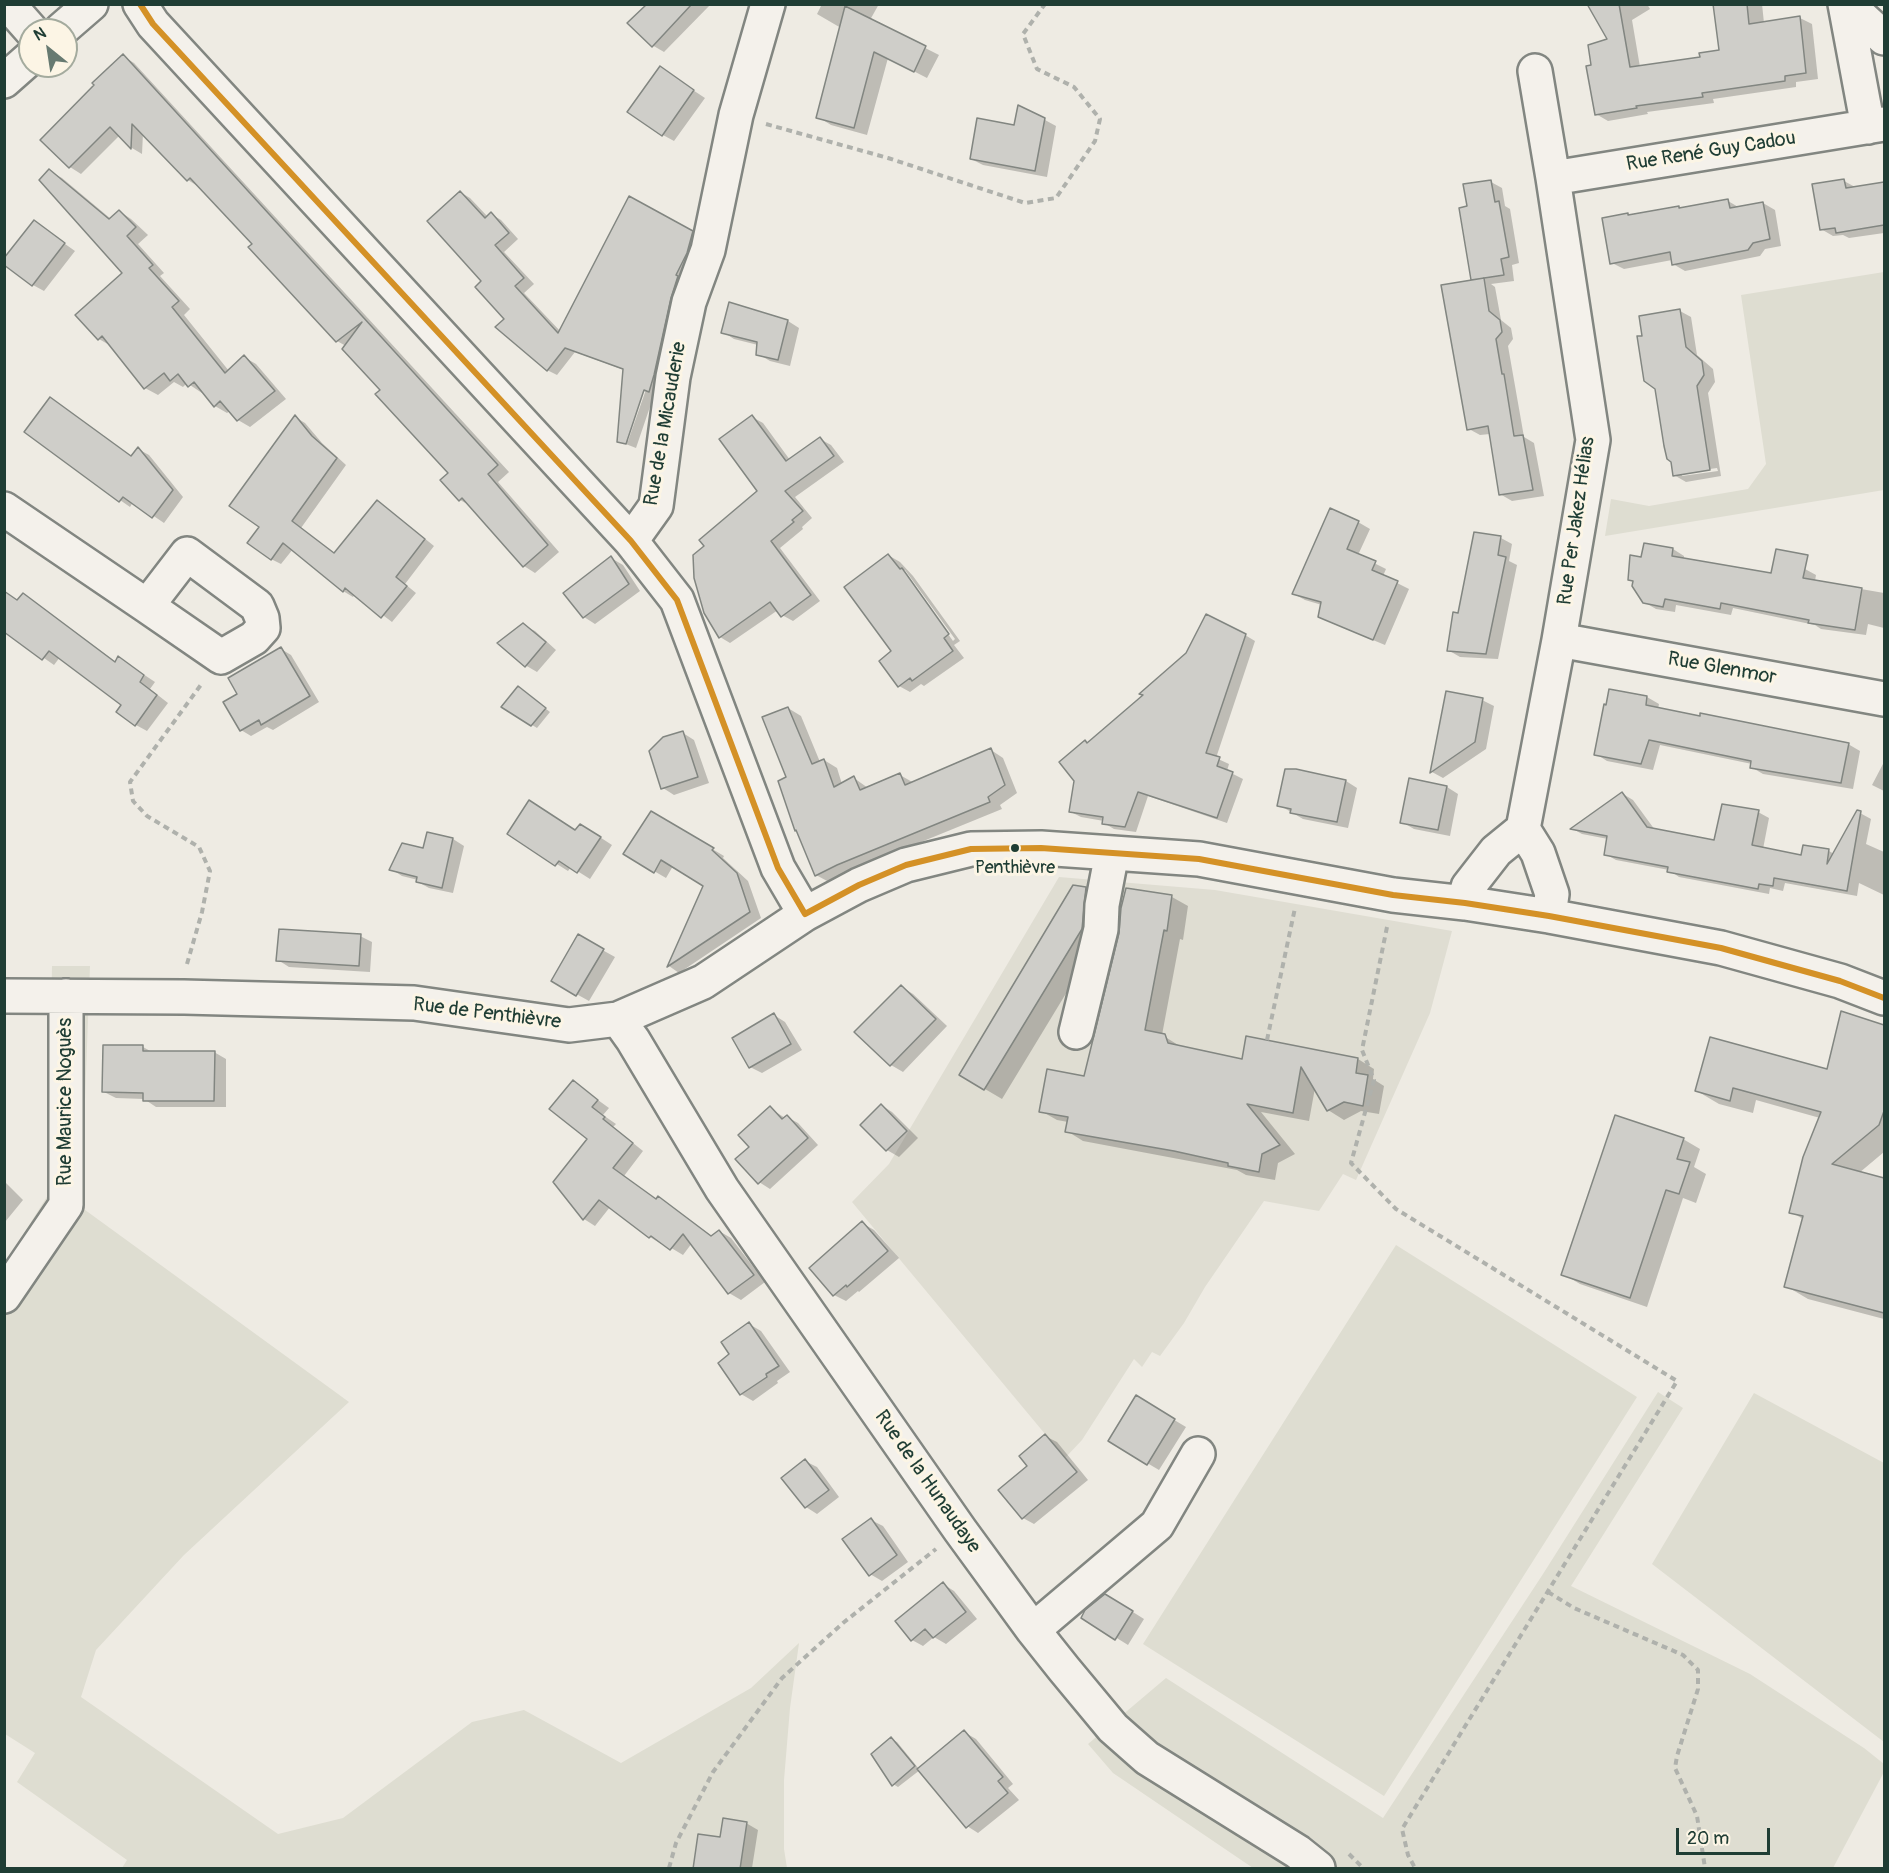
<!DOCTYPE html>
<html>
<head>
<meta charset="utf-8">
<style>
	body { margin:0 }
	#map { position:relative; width:1889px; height:1873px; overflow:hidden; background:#eeebe3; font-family:Pangolin,sans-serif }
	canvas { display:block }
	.frame { position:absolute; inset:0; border:6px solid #1f3d34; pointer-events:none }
	.north { position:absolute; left:18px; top:18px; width:60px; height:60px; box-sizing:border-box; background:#fcf5e5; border:2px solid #a4ab9e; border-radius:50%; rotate:330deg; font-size:16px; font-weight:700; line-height:24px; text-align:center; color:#1f3d34 }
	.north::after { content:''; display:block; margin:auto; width:21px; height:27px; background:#677a71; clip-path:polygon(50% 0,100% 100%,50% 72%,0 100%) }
	.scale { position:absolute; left:1676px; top:1828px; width:94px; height:27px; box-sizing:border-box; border:3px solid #1f3d34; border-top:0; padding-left:8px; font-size:18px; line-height:21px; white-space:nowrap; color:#1f3d34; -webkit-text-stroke:4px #fcf5e5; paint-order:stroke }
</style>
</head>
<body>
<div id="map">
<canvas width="1889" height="1873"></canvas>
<div class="frame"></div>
<div class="north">N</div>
<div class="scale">20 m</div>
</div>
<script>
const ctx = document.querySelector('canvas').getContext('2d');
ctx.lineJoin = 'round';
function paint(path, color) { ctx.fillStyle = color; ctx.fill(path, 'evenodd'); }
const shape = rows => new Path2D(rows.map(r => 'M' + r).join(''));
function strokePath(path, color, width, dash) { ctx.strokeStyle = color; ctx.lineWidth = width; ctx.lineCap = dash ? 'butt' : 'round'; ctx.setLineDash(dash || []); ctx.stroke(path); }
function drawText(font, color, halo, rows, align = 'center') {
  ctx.font = font + ' Pangolin,sans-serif'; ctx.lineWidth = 6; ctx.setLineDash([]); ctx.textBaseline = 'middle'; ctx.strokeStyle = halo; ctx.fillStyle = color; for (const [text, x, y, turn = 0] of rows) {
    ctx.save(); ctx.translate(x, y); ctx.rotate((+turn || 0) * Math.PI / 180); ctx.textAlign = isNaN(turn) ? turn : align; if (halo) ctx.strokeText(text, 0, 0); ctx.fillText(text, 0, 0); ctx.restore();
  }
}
paint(shape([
	[1059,877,1215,890,1452,931,1430,1013,1356,1180,1343,1174,1319,1211,1264,1201,1205,1287,1184,1323,1160,1356,1152,1352,1142,1367,1134,1359,1082,1440,1065,1458,852,1202,889,1164]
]), '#dfddd2');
paint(shape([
	[1884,272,1884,490,1605,536,1611,499,1649,506,1748,489,1766,464,1741,295],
	[52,966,90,966,81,1207,349,1402,184,1555,96,1650,81,1697,278,1834,343,1818,472,1722,524,1710,621,1763,751,1688,799,1643,790,1708,784,1780,784,1849,787,1868,122,1868,127,1860,17,1782,35,1753,5,1734,4,1265,48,1195],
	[1396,1245,1637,1397,1384,1796,1143,1644],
	[1658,1392,1683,1408,1571,1586,1750,1674,1864,1748,1884,1764,1884,1772,1833,1868,1253,1868,1113,1773,1088,1744,1166,1678,1383,1818,1543,1574],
	[1754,1393,1884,1463,1884,1742,1652,1564]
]), '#deddd1');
paint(shape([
	[649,4,711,4,664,52,652,45],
	[822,4,879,4,870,20,939,55,927,78,888,58,867,135,831,125,818,117,841,28,817,14],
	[1599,4,1647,4,1650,9,1632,20,1640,67,1701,58,1721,51,1714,4,1762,4,1764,23,1800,18,1812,24,1818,79,1796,82,1796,87,1713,99,1714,103,1647,112,1648,114,1608,121,1596,114,1593,66,1609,40],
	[123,56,134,63,509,472,498,482,559,552,535,573,524,566,471,506,460,500,450,473,346,346,337,341,254,244,199,187,188,180,143,133,142,154,132,148,120,135,81,174,70,167,42,140],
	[670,75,705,98,674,141,663,135],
	[1045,120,1056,126,1047,177,983,165,971,159,1016,127],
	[49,171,62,178,111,219,119,211,131,219,148,235,138,244,164,273,160,276,190,309,184,315,229,371,244,357,256,364,286,399,250,427,238,420,230,411,227,413,215,406,203,392,202,393,187,383,183,387,174,382,158,395,145,388,111,346,99,339,124,273],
	[1844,181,1857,188,1884,184,1884,233,1849,238,1843,235,1833,236,1821,229],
	[1491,182,1502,188,1505,206,1510,209,1519,263,1512,265,1514,281,1491,284,1495,287,1501,320,1511,328,1513,339,1508,346,1524,437,1534,443,1544,496,1512,501,1500,494,1490,434,1480,435,1469,429,1476,281,1472,279,1469,208],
	[460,192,470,198,488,217,491,214,501,220,518,239,504,252,534,284,524,293,561,332,630,198,702,238,654,395,636,448,618,441,624,370,575,352,557,375,547,370,507,319,483,281],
	[645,383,648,384,628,441,628,434],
	[1728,201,1740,208,1763,203,1775,210,1781,246,1765,249,1760,256,1685,271,1673,264,1672,260,1624,269,1612,263,1628,214,1631,216,1678,207,1682,209],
	[34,222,75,251,44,291,33,285],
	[730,304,788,321,799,328,790,366,770,361,758,354,758,345,734,339,723,332],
	[1680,311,1691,317,1697,355,1713,369,1715,382,1708,393,1721,476,1686,482,1674,475,1644,337],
	[1717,468,1718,471,1682,476,1682,473],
	[295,417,305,423,322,443,346,465,301,528,335,554,377,502,387,508,434,546,405,584,416,593,392,622,355,594,353,597,343,591,293,549,281,564,271,559,261,526],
	[752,417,763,423,790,460,820,439,831,445,844,462,795,497,812,518,802,527,803,529,780,548,820,601,793,621,782,615,778,610,730,643,720,637,706,546,759,492],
	[138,449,149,455,183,497,164,523,133,502,130,507,120,500,132,457],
	[1358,522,1370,529,1358,555,1386,569,1383,576,1409,589,1385,645,1332,623,1320,616,1322,605,1305,600,1294,594],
	[1501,538,1512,544,1509,561,1517,565,1498,659,1460,657,1448,650,1460,615],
	[1645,545,1673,549,1684,556,1684,560,1772,575,1805,569,1816,575,1815,581,1884,593,1884,628,1868,624,1866,635,1821,629,1815,625,1733,608,1731,615,1676,605,1675,612,1656,609,1644,602,1634,582,1629,580,1643,559],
	[888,555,900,562,913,576,960,641,954,645,964,658,924,686,921,684,910,692,899,686,894,652],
	[902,570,905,570,955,639,953,641],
	[611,558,623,565,640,591,595,624,584,617],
	[4,591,18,601,23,595,34,601,116,662,119,658,155,682,150,689,168,703,147,731,136,725,123,704,60,657,54,665,4,630],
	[523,625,535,631,556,650,537,672,525,665],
	[1245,635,1255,641,1216,758,1229,764,1227,771,1243,779,1227,823,1148,796,1136,832,1114,829,1104,823,1104,821,1081,817,1071,812,1088,744],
	[281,649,291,655,319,702,273,730,267,727,251,736,241,730,239,695],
	[1610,690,1647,697,1659,704,1658,709,1848,744,1860,751,1853,789,1763,774,1751,767,1752,764,1660,745,1653,770,1607,761,1596,754],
	[523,691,550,712,537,728,503,707],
	[1447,693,1482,700,1494,706,1486,749,1443,778,1432,772],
	[788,708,801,716,820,762,824,760,837,768,842,784,854,778,868,788,900,775,914,783,991,750,1003,758,1017,793,1000,805,1002,809,850,871,829,882,816,875,788,778],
	[683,733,694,740,709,783,674,795,663,788],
	[1884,762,1884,791,1872,785],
	[1346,781,1357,788,1348,828,1303,819,1279,805],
	[1447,787,1458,794,1450,836,1414,829,1402,822],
	[1623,794,1633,800,1655,830,1715,842,1758,812,1769,818,1763,849,1802,856,1804,846,1829,851,1834,854,1860,813,1871,819,1866,844,1884,852,1884,895,1859,883,1857,896,1785,883,1783,891,1770,888,1769,894,1679,877,1669,870,1616,860,1605,854,1608,839,1582,834,1573,829],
	[652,813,724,856,723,858,748,881,761,918,679,973,669,966,705,885,673,866,666,878,654,871],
	[576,832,592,832,612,845,590,879,571,867,568,871,509,834],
	[453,839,464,846,453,893,429,888,418,882,418,880,402,876,391,869,424,850],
	[1086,889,1103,899,1099,939,1002,1099,985,1089],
	[1127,890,1172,897,1188,906,1183,940,1180,939,1162,1035,1183,1048,1243,1060,1247,1038,1358,1059,1374,1069,1373,1079,1384,1086,1379,1114,1361,1111,1344,1120,1328,1110,1315,1088,1309,1121,1261,1112,1295,1154,1278,1163,1275,1180,1246,1175,1237,1170,1083,1141,1067,1131,1068,1122,1057,1120,1041,1111,1085,1078,1121,934],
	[360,936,372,942,370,972,289,967,278,960],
	[579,937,615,957,589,1001,553,981],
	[902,987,913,994,947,1026,903,1072,891,1065,856,1032],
	[1842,1013,1884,1027,1884,1152,1859,1173,1884,1180,1884,1319,1808,1299,1786,1286,1803,1219,1791,1212,1820,1118,1756,1100,1753,1113,1719,1104,1697,1091,1828,1071],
	[774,1015,785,1022,802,1050,762,1073,750,1067],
	[143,1047,152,1052,214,1052,226,1059,226,1107,156,1107,144,1099,116,1098,104,1092],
	[573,1082,609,1108,603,1115,616,1124,613,1127,643,1151,624,1176,657,1200,659,1198,670,1205,712,1236,719,1231,731,1238,765,1282,741,1300,729,1293,692,1243,683,1255,663,1243,661,1244,650,1237,610,1207,595,1226,584,1219,555,1182,589,1139],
	[881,1105,892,1112,918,1138,899,1157,887,1150,862,1125],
	[770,1108,785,1118,787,1117,798,1123,818,1145,770,1189,759,1182,751,1147],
	[1683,1139,1700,1149,1694,1167,1706,1174,1696,1203,1683,1198,1647,1307,1580,1284,1563,1274],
	[4,1181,23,1200,5,1222,4,1222],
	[862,1223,874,1230,899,1258,859,1292,858,1291,846,1301,834,1295],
	[749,1324,761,1331,790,1372,777,1381,778,1383,753,1401,741,1394,731,1355],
	[1136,1397,1186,1427,1159,1470,1110,1441],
	[1045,1436,1057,1442,1088,1480,1034,1524,1023,1518,1029,1466],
	[805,1461,817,1467,839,1497,817,1514,806,1507],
	[871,1520,883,1526,908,1562,882,1581,870,1574],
	[943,1584,954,1591,977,1619,946,1644,934,1637,923,1646,912,1640],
	[1117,1602,1144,1619,1128,1645,1083,1617],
	[964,1732,976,1739,1013,1784,1008,1788,1019,1800,978,1833,967,1826,920,1770,898,1787,893,1784,891,1739,897,1742,919,1769],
	[746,1823,758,1830,752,1868,695,1868,721,1839]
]), '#0003');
const building = shape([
	[647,4,692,4,652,47,627,23,647,4],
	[1587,4,1619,4,1630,67,1700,57,1699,53,1719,50,1713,4,1747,4,1749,24,1800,16,1806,73,1785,76,1785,81,1702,93,1703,97,1636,106,1637,108,1595,115,1586,66,1591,65,1588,45,1607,39,1587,4],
	[845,6,926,46,914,72,874,52,854,128,816,118,845,6],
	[123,54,498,465,488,474,548,545,523,567,462,498,459,501,440,480,448,473,375,394,380,390,342,349,362,322,336,342,248,247,252,244,190,178,187,181,132,124,131,149,110,127,69,168,40,140,94,85,92,83,123,54],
	[660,66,694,90,662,136,627,112,660,66],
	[1018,105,1045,118,1035,171,970,159,977,118,1014,125,1018,105],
	[49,169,109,219,119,210,136,227,127,236,153,265,149,268,179,301,172,307,225,373,244,355,275,391,237,421,220,401,214,407,194,382,188,387,178,374,170,381,164,373,144,389,102,336,98,340,75,315,122,273,39,180,49,169],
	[1844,179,1846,188,1884,182,1884,225,1836,233,1835,228,1820,230,1812,184,1844,179],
	[1491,180,1495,202,1499,201,1509,257,1501,259,1504,275,1471,280,1459,208,1467,206,1463,184,1491,180],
	[460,191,485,218,491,212,509,233,495,245,524,278,515,286,558,333,629,196,693,231,687,253,676,275,678,276,671,298,654,375,649,392,644,390,626,444,617,442,623,369,565,348,547,371,495,327,504,319,475,287,481,281,427,221,460,191],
	[1728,199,1730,208,1763,202,1770,239,1753,243,1748,250,1672,265,1670,252,1610,264,1602,218,1628,213,1628,215,1679,206,1679,208,1728,199],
	[34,220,65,243,32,286,4,265,4,258,34,220],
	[1484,278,1489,311,1500,320,1502,332,1496,339,1502,374,1504,374,1514,436,1523,435,1533,490,1499,495,1488,426,1467,430,1441,285,1484,278],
	[729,302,788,320,778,360,756,355,757,342,721,333,729,302],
	[1680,309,1686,347,1702,361,1704,375,1697,386,1710,470,1673,476,1671,462,1667,459,1664,446,1655,389,1644,381,1637,336,1642,336,1639,316,1680,309],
	[50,397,131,456,138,447,173,490,152,518,123,497,119,502,24,432,50,397],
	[295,415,312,436,337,458,292,521,334,553,377,500,425,539,396,577,407,586,381,618,345,588,343,592,283,543,271,560,247,543,259,527,229,506,295,415],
	[752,415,786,461,820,437,834,456,785,491,803,511,792,520,794,522,771,541,811,595,781,617,770,602,719,638,704,613,694,578,693,555,704,546,699,540,757,491,719,439,752,415],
	[1330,508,1359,521,1347,549,1376,561,1372,570,1398,581,1373,640,1318,617,1321,602,1292,594,1330,508],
	[1474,532,1501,536,1498,555,1506,557,1486,654,1447,651,1453,612,1458,613,1474,532],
	[1644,543,1673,548,1672,556,1771,573,1776,549,1808,555,1803,578,1862,588,1855,630,1808,623,1809,620,1721,603,1720,609,1665,599,1663,607,1643,603,1632,586,1633,581,1628,580,1630,555,1641,557,1644,543],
	[888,554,900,569,902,568,949,634,944,638,953,651,912,681,910,678,898,687,879,661,891,651,844,587,888,554],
	[611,556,629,584,583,618,563,593,611,556],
	[4,591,17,600,23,593,115,662,118,656,144,675,140,682,157,695,135,726,116,712,121,705,49,651,42,660,4,632,4,591],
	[1206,614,1246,634,1206,753,1220,757,1217,766,1233,772,1217,818,1138,792,1125,827,1102,824,1103,817,1069,812,1074,781,1059,762,1085,740,1087,743,1143,695,1139,694,1186,653,1206,614],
	[523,623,546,642,525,667,497,643,523,623],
	[281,647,310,696,261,725,259,720,240,731,223,702,237,694,228,678,281,647],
	[518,686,546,708,531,726,501,707,518,686],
	[1609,689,1647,696,1646,705,1700,716,1700,713,1849,743,1841,783,1750,768,1751,761,1649,740,1641,764,1594,755,1604,704,1606,705,1609,689],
	[1446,691,1483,698,1475,742,1430,773,1446,691],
	[788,707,812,764,824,759,834,787,854,776,860,790,900,773,905,785,991,748,1005,785,988,797,990,802,837,865,815,876,796,830,795,831,778,781,786,777,762,717,788,707],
	[683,731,698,777,661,789,649,751,663,737,683,731],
	[1285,769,1296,769,1346,780,1337,822,1290,813,1291,809,1277,806,1285,769],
	[1409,778,1447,786,1438,830,1400,823,1409,778],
	[1622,792,1647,827,1714,840,1722,804,1759,810,1752,845,1801,855,1803,845,1829,849,1827,864,1857,810,1861,811,1847,891,1774,878,1773,886,1759,884,1758,889,1667,872,1668,867,1604,855,1607,836,1570,829,1622,792],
	[529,800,575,830,580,824,601,837,577,873,559,861,555,866,507,834,529,800],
	[651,811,714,848,712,850,737,873,750,912,667,967,703,886,661,860,654,873,623,854,651,811],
	[427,832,453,838,442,888,416,882,417,877,389,870,402,843,423,848,427,832],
	[1073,885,1086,887,1082,929,984,1090,959,1075,1073,885],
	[1126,888,1172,895,1167,931,1164,930,1145,1030,1165,1034,1168,1043,1242,1059,1246,1036,1358,1058,1356,1073,1368,1075,1363,1106,1344,1102,1327,1111,1301,1067,1293,1113,1247,1104,1280,1145,1262,1154,1259,1172,1228,1166,1228,1163,1174,1151,1065,1132,1068,1117,1039,1112,1047,1069,1084,1076,1119,933,1121,908,1126,888],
	[279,929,361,934,359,966,276,961,279,929],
	[578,934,604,949,576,996,551,981,578,934],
	[901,985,936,1019,890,1066,854,1032,901,985],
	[1841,1011,1884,1025,1884,1111,1879,1125,1832,1164,1884,1178,1884,1313,1784,1287,1803,1216,1789,1213,1803,1157,1821,1112,1733,1088,1730,1101,1695,1091,1710,1037,1827,1069,1841,1011],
	[774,1013,791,1044,749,1068,732,1038,774,1013],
	[103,1045,143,1045,143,1051,215,1051,214,1101,143,1101,143,1093,102,1092,103,1045],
	[573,1080,598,1100,592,1107,605,1117,603,1119,633,1143,613,1168,656,1199,658,1196,711,1236,719,1230,754,1275,728,1294,683,1234,670,1250,651,1236,649,1238,599,1200,583,1220,553,1182,587,1139,549,1109,573,1080],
	[881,1104,907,1131,886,1151,860,1125,881,1104],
	[770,1106,782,1119,787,1115,808,1138,758,1184,735,1159,749,1147,738,1135,770,1106],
	[1615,1115,1684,1138,1677,1159,1690,1162,1679,1194,1666,1190,1630,1298,1561,1275,1615,1115],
	[862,1221,888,1251,847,1287,846,1285,833,1296,809,1268,862,1221],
	[749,1322,779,1366,766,1374,767,1377,740,1395,718,1363,729,1354,721,1342,749,1322],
	[1136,1395,1175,1419,1147,1465,1108,1441,1136,1395],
	[1045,1434,1077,1472,1022,1519,998,1490,1027,1466,1019,1456,1045,1434],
	[805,1459,829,1490,805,1508,781,1478,805,1459],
	[871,1518,897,1555,869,1576,842,1539,871,1518],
	[943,1582,966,1612,933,1638,925,1629,911,1641,895,1621,943,1582],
	[1105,1594,1133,1611,1115,1640,1081,1618,1085,1610,1105,1594],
	[964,1730,1003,1777,998,1781,1008,1793,966,1828,917,1769,964,1730],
	[891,1737,915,1766,892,1786,871,1754,891,1737],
	[723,1818,747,1822,740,1869,693,1869,698,1834,720,1837,723,1818]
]);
paint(building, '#cfcec9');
strokePath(building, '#828681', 1.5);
const minor = shape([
	[8,4,31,30],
	[140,4,153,24,631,541,677,600,778,868,805,914],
	[1845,4,1868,127],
	[1847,4,1884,38],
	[61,30,91,4],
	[4,81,30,58],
	[1553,178,1884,124],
	[4,509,147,606,221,657,254,638,263,628,262,618,257,606,187,554,147,606],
	[631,541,656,506,673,377,689,302,708,250,736,115,768,4],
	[1559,640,1884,699],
	[1523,829,1559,640,1593,440,1553,178,1535,71],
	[1465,903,1468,887,1496,851,1523,829,1538,853,1552,894,1549,916],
	[4,996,184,997,414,1003,569,1025,618,1019,703,982,805,914,859,885,906,865,971,849,1041,848,1199,859,1393,895,1465,903,1549,916,1721,948,1840,981,1884,998],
	[618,1019,633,1040,722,1189,960,1530,1033,1630,1064,1669,1113,1728,1147,1758,1298,1852,1318,1868],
	[1076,1032,1101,929,1102,905,1112,853],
	[4,1296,66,1205,66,996],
	[1033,1630,1157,1525,1198,1454]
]);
strokePath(minor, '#828681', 38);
strokePath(shape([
	[766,124,888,158,1025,203,1056,198,1095,141,1100,119,1074,87,1037,69,1023,34,1045,4],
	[1387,927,1362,1050,1374,1080,1351,1163,1396,1209,1677,1381,1402,1829,1408,1855,1415,1868],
	[187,964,202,912,210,871,199,847,147,816,133,801,130,782,203,682],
	[1267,1040,1295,908],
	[1548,1592,1574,1608,1683,1655,1698,1670,1698,1689,1677,1756,1675,1768,1697,1816,1705,1868],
	[1349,1854,1363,1868],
	[669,1868,676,1843,713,1772,782,1678,843,1623,936,1549]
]), '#afb1ac', 4, [6, 4.5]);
strokePath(minor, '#f4f1eb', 33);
strokePath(shape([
	[140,4,153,24,631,541,677,600,778,868,805,914,859,885,906,865,971,849,1041,848,1199,859,1393,895,1465,903,1549,916,1721,948,1840,981,1884,998]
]), '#d49126', 6);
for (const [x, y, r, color] of [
	[1015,848,5,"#1f3d34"]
]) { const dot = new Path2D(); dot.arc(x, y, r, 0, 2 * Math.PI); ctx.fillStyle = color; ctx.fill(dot); strokePath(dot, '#fcf5e5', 2); }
drawText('18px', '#1f3d34', '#fcf5e5', [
	["Penthièvre",1015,868]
]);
drawText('20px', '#1f3d34', '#fcf5e5', [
	["Rue René Guy Cadou",1711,152,-9],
	["Rue de la Micauderie",666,424,-80],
	["Rue Per Jakez Hélias",1577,521,-82],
	["Rue Glenmor",1722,669,10],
	["Rue de Penthièvre",487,1014,7],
	["Rue Maurice Noguès",66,1102,-90],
	["Rue de la Hunaudaye",927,1482,55]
]);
</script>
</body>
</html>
